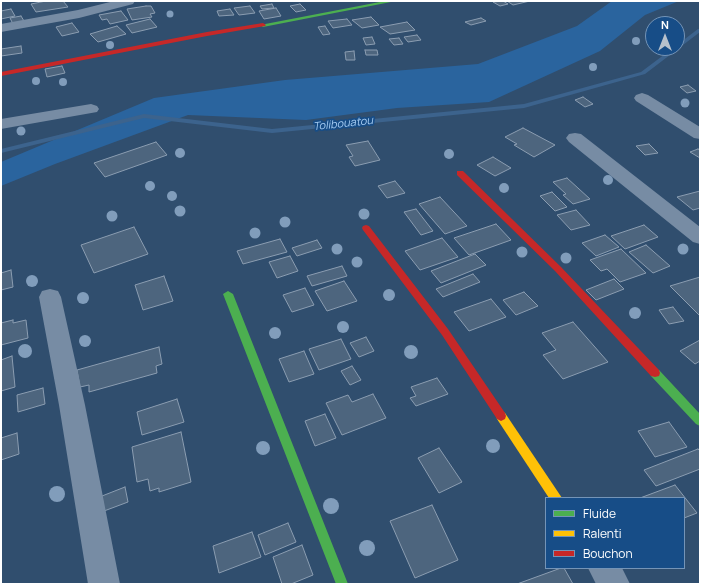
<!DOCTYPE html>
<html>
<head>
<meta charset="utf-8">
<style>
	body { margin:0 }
	#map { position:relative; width:701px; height:585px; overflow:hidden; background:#304e6e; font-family:Manrope,sans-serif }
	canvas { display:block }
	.frame { position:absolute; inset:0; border:2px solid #fff; pointer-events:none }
	.legend { position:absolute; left:545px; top:497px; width:140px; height:72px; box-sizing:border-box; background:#174d87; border:1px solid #7494b7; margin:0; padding:5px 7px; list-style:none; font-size:12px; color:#fff }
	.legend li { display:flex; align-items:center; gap:8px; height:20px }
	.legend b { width:20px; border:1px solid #7494b7 }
	.north { position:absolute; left:645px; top:16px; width:40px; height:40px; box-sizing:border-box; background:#174d87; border:1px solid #7494b7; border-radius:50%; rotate:0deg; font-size:11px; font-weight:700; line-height:16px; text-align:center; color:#fff }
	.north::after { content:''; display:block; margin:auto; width:14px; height:18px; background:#b7c1cc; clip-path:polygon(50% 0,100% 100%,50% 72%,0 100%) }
</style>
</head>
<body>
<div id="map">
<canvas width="701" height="585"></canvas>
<div class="frame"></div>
<ul class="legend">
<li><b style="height:5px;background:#4caf50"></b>Fluide</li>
<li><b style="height:5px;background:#ffc107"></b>Ralenti</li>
<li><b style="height:5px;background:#c62828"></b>Bouchon</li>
</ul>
<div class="north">N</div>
</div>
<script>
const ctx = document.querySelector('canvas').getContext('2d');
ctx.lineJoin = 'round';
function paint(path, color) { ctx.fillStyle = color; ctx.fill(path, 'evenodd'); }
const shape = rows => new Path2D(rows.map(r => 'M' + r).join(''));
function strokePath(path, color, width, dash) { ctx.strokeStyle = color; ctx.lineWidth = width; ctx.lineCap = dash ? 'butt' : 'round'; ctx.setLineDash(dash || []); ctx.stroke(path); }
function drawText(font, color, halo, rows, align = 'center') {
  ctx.font = font + ' Manrope,sans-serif'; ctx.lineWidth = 3.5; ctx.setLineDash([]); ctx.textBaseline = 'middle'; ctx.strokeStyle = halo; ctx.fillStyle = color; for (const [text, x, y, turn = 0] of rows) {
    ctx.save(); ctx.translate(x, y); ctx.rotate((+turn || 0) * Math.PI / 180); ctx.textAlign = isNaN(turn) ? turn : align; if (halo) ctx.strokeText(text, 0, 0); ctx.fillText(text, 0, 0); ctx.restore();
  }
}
paint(shape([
	[612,1,679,1,645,15,600,51,489,102,397,108,306,120,188,115,55,164,1,186,1,162,154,98,285,80,478,64,577,26]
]), '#2a649e');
paint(shape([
	[698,29,700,29,700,32,645,74,524,108,272,133,144,118,1,153,1,149,144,114,272,129,524,104,641,72,673,48,677,48,677,45,698,29]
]), '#3c638d');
const building = shape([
	[46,1,63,1,68,7,36,12,31,4,46,1],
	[503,1,508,4,500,6,493,2,503,1],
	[507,1,530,1,513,5,507,1],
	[272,4,274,8,262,9,260,6,272,4],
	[300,4,306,10,296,12,290,6,300,4],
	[146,6,151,6,155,13,150,14,152,17,132,20,127,9,146,6],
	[250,6,255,13,239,15,234,8,250,6],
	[276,8,281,16,264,19,259,11,276,8],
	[11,9,15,16,1,19,1,21,1,11,11,9],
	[230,9,234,15,219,16,217,11,230,9],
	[121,11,128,20,110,24,107,19,102,20,99,15,121,11],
	[21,16,24,21,13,24,10,18,21,16],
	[371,17,379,25,362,28,352,20,371,17],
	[481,18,486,21,471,25,465,22,481,18],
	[150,19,157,27,132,33,126,25,150,19],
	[347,19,352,25,333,28,328,21,347,19],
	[407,22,415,30,390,34,380,27,407,22],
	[72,23,79,32,62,36,56,27,72,23],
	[117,26,126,34,98,42,90,34,117,26],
	[325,26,330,34,323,35,318,27,325,26],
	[417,35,421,40,408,42,404,37,417,35],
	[372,37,375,44,366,45,363,38,372,37],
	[399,38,403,44,394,45,389,39,399,38],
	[21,46,22,53,1,56,1,49,21,46],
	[365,50,377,50,378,55,366,55,365,50],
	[354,51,355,60,346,60,345,52,354,51],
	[62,66,65,73,47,77,45,69,62,66],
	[688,85,696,91,687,93,680,87,688,85],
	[583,97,593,104,585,107,575,100,583,97],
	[523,128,555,145,534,157,514,145,517,144,505,137,523,128],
	[368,141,380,160,355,166,349,157,353,156,346,145,368,141],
	[156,142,167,155,105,177,94,163,156,142],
	[649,144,658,153,645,155,636,146,649,144],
	[698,149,700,150,700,158,690,152,698,149],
	[493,157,511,168,495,176,477,165,493,157],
	[567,178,590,199,573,204,563,195,566,194,553,182,567,178],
	[395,181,405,193,387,198,378,186,395,181],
	[700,191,700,208,693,210,677,197,700,191],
	[552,192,567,207,555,211,540,196,552,192],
	[440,197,467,226,445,234,419,204,440,197],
	[416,209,433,231,421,235,404,212,416,209],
	[576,210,590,225,571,230,557,215,576,210],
	[496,224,511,240,469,255,454,238,496,224],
	[644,225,658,237,625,249,611,236,644,225],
	[134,227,148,254,94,273,81,245,134,227],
	[605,235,619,247,596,256,582,243,605,235],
	[442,238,458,257,420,270,405,251,442,238],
	[280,239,287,252,243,264,237,251,280,239],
	[317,240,322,248,297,256,292,248,317,240],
	[646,245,670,266,653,273,629,252,646,245],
	[621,249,646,273,620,282,607,269,601,271,590,260,621,249],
	[475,254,486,265,441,283,431,271,475,254],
	[290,256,298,271,277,278,269,262,290,256],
	[342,266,347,276,312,286,307,276,342,266],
	[11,270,13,287,1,290,1,273,11,270],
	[473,274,480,282,443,297,436,289,473,274],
	[164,276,173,301,143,310,135,285,164,276],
	[700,277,700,316,670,286,700,277],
	[614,279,624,289,596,300,586,290,614,279],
	[344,281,357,301,327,311,315,291,344,281],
	[305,288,314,305,292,312,283,295,305,288],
	[524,292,538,306,516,315,503,300,524,292],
	[491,299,506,317,469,331,454,312,491,299],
	[673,307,684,321,669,324,659,310,673,307],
	[13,320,13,323,26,320,28,338,1,345,1,323,13,320],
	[573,322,608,362,563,379,543,355,556,350,542,333,573,322],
	[366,337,374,351,359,357,350,343,366,337],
	[341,339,351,359,319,370,309,349,341,339],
	[700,340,700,361,695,364,680,351,700,340],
	[159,347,162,364,156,366,157,373,89,392,89,385,80,387,77,370,159,347],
	[304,351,314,374,289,382,279,359,304,351],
	[12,356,15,387,1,391,1,360,12,356],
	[352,366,361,380,350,385,341,371,352,366],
	[437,378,448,394,416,406,410,398,416,396,411,387,437,378],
	[43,388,45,404,18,412,17,395,43,388],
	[373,394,386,418,342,435,326,403,348,395,352,402,373,394],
	[177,399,184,422,142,435,137,412,177,399],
	[325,414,336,438,315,446,305,421,325,414],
	[669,422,687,447,655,457,638,431,669,422],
	[181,432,191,482,159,492,159,488,150,491,148,479,137,482,132,447,181,432],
	[17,433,19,454,1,460,1,438,17,433],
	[439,448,462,482,439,493,418,458,439,448],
	[698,449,700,451,700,469,656,486,644,470,698,449],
	[675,485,697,513,684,518,684,498,640,498,675,485],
	[125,487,128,502,104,511,102,496,125,487],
	[432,505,458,560,415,578,390,521,432,505],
	[288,523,296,542,265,555,258,535,288,523],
	[252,532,261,557,219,573,213,546,252,532],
	[302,545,313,575,291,584,282,584,273,557,302,545],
	[561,568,564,568,573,584,517,584,561,568]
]);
paint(building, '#4d657e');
strokePath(building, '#8b9db1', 1);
paint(shape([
	[114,1,135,1,133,4,79,18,1,32,1,24,78,10,114,1],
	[642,93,648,95,700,127,700,139,694,138,636,101,634,98,636,95,642,93],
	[91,104,97,106,99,109,97,112,1,129,1,119,91,104],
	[575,133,581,134,700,227,700,244,693,242,569,142,566,138,569,134,575,133],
	[50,289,58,291,61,297,85,405,120,584,88,584,59,405,39,297,42,291,50,289],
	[588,568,622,568,630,584,596,584,588,568]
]), '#778ca4');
paint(shape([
	[385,1,396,1,263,27,260,25,385,1],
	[228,291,233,294,348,584,336,584,223,294,228,291],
	[655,369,659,370,700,414,700,426,696,424,651,376,650,373,651,370,655,369]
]), '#4caf50');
paint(shape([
	[501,411,505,413,562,498,549,498,497,419,496,416,497,413,501,411]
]), '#ffc107');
paint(shape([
	[263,23,266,25,265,26,207,36,1,76,1,72,207,32,263,23],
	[457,171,463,171,561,267,659,370,660,373,659,376,655,377,651,376,555,271,457,175,457,171],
	[366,225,369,226,448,329,505,413,506,416,505,419,501,421,497,419,442,335,363,230,362,228,363,226,366,225]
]), '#c62828');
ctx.fillStyle = '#819dbb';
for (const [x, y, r] of [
	[170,14,3.5],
	[636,41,4],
	[110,45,4],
	[593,67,4],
	[36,81,4],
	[63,82,4],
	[685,103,4.5],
	[21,131,4.5],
	[180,153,5],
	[449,154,5],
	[608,180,5],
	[150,186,5],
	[504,188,5],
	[172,196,5],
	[180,211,5.5],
	[364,214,5.5],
	[112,216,5.5],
	[285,222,5.5],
	[255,233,5.5],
	[337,249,5.5],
	[683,249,5.5],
	[522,252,5.5],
	[566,258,5.5],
	[357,262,5.5],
	[32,281,6],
	[389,295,6],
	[83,298,6],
	[635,313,6],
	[343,327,6],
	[275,333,6],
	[85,341,6],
	[25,351,7],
	[411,352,7],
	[493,446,7],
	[263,448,7],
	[57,494,8],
	[331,506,8],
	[367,548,8]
]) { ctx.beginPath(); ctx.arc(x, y, r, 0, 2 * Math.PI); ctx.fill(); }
drawText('italic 11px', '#a9cff5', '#174d87', [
	["Tolibouatou",343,124,-6]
]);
</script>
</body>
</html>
